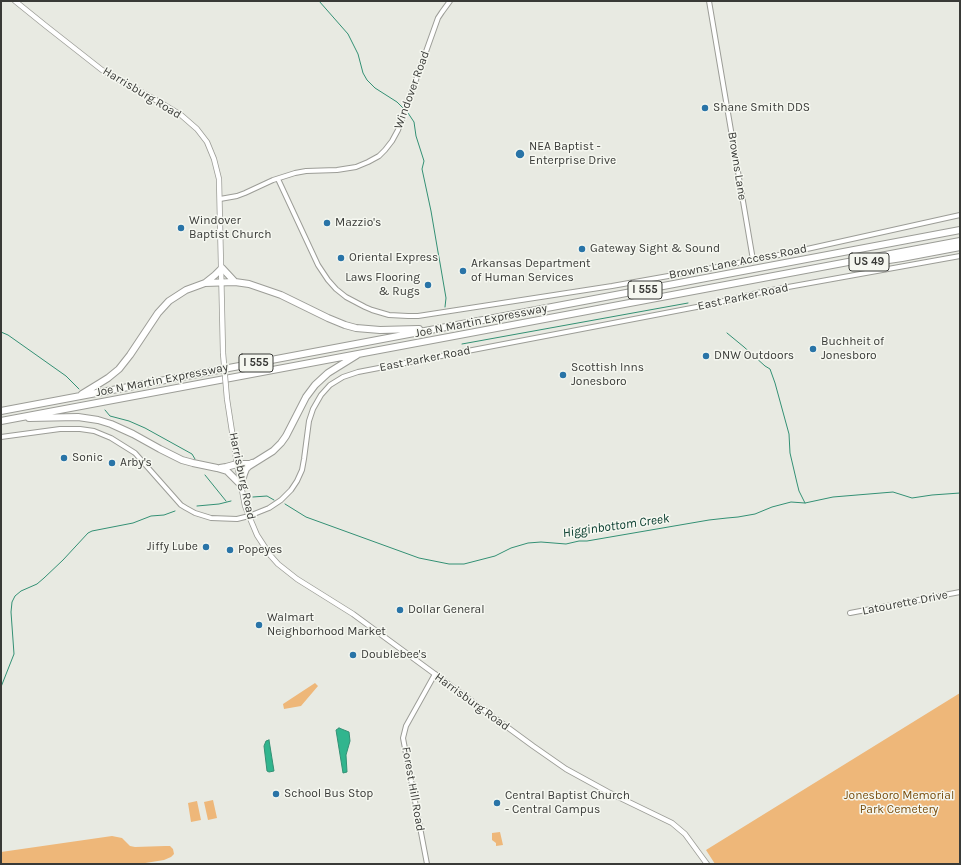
<!DOCTYPE html>
<html>
<head>
<meta charset="utf-8">
<style>
	body { margin:0 }
	#map { position:relative; width:961px; height:865px; overflow:hidden; background:#e8eae2; font-family:Karla,sans-serif }
	canvas { display:block }
	.frame { position:absolute; inset:0; border:2px solid #393a37; pointer-events:none }
</style>
</head>
<body>
<div id="map">
<canvas width="961" height="865"></canvas>
<div class="frame"></div>
</div>
<script>
const ctx = document.querySelector('canvas').getContext('2d');
ctx.lineJoin = 'round';
function paint(path, color) { ctx.fillStyle = color; ctx.fill(path, 'evenodd'); }
const shape = rows => new Path2D(rows.map(r => 'M' + r).join(''));
function strokePath(path, color, width, dash) { ctx.strokeStyle = color; ctx.lineWidth = width; ctx.lineCap = dash ? 'butt' : 'round'; ctx.setLineDash(dash || []); ctx.stroke(path); }
function drawText(font, color, halo, rows, align = 'center') {
  ctx.font = font + ' Karla,sans-serif'; ctx.lineWidth = 3; ctx.setLineDash([]); ctx.textBaseline = 'middle'; ctx.strokeStyle = halo; ctx.fillStyle = color; for (const [text, x, y, turn = 0] of rows) {
    ctx.save(); ctx.translate(x, y); ctx.rotate((+turn || 0) * Math.PI / 180); ctx.textAlign = isNaN(turn) ? turn : align; if (halo) ctx.strokeText(text, 0, 0); ctx.fillText(text, 0, 0); ctx.restore();
  }
}
paint(shape([
	[315,683,318,686,301,706,284,709,283,704],
	[960,693,960,864,715,864,706,850],
	[213,800,217,818,208,820,204,802],
	[197,801,201,820,191,822,188,803],
	[500,832,503,845,496,846,496,843,492,840,492,833],
	[112,836,122,838,130,846,135,847,165,846,170,846,173,849,174,854,171,857,164,860,139,864,1,864,1,852]
]), '#eeb779');
const water = shape([
	[339,728,349,732,350,741,346,755,347,772,343,773,336,730,339,728],
	[269,740,274,771,269,772,267,771,264,746,266,741,269,740]
]);
paint(water, '#31b58e');
strokePath(water, '#339074', 1);
strokePath(shape([
	[319,1,348,34,358,54,363,73,367,80,375,88,397,102,403,108],
	[408,113,414,122,416,136,424,161,422,169,431,211,438,252,440,263,446,298,445,307],
	[1,332,8,335,66,376,79,389],
	[727,333,744,347,765,366,770,369,775,383,789,434,790,453,797,483,799,491,805,503],
	[462,344,688,303],
	[105,410,110,416,129,421,145,428,192,454,195,459],
	[205,475,226,501],
	[253,497,267,496,274,500],
	[285,504,306,517,419,558,449,564,464,564,495,556,511,548,528,543,541,542,566,544,579,541,587,541,709,520,727,518,738,517,755,514,772,507,791,502,805,503,833,497,893,492,912,498,932,495,960,493],
	[197,506,219,504,231,501],
	[1,687,14,654,11,612,12,602,15,596,21,591,37,584,44,578,63,560,88,533,92,531,133,523,151,516,164,515,175,511]
]), '#339074', 1);
const tertiary = shape([
	[709,1,753,260],
	[278,179,318,265,328,280,336,289,346,297,365,307,372,310,389,315,408,316,418,316,612,286,702,270,789,253,960,215],
	[220,199,237,196,245,193,273,180,295,173,306,171,337,170,356,167,368,162,379,156,385,150,392,141,398,130,438,18,442,12,450,1],
	[1,437,60,429,80,429,94,431,111,438,135,453,181,505,186,508,195,513,211,518,237,519,249,516,269,508,281,500,291,490,297,481,302,470,304,459,309,421,313,409,321,395,330,385,343,377,358,372,707,305,766,291,960,256],
	[850,613,960,592],
	[427,864,403,738,406,726,435,674]
]);
const secondary = shape([
	[15,1,46,26,102,70,114,77,163,104,181,115,197,129,207,142,214,159,219,179,223,353],
	[227,399,237,464,245,506,249,516,257,535,270,555,278,564,297,579,353,614,533,746,566,769,608,792,672,823,685,834,707,864]
]);
const motorway = shape([
	[865,262,882,261,902,258,960,247],
	[205,283,215,275,222,268,235,282],
	[82,394,100,383,108,378,119,369,130,355,158,313,169,301,186,290,205,283,235,282,249,284,281,295,328,318,345,325,356,328,380,330,419,329],
	[1,411,960,230],
	[29,418,78,417,98,420,111,424,133,434,160,449,182,460,193,463,217,468,227,471,241,485],
	[1,421,960,241],
	[220,468,226,467,237,464,250,464,252,463],
	[241,485,244,474,246,469,249,466,273,451,281,443,286,436,306,397,315,385,328,373,357,355]
]);
strokePath(tertiary, '#9c9d97', 6);
strokePath(secondary, '#9c9d97', 6);
strokePath(motorway, '#9c9d97', 8);
strokePath(tertiary, '#fff', 4);
strokePath(secondary, '#fff', 4.5);
strokePath(motorway, '#fff', 6);
const secondaryBridge = shape([
	[223,353,227,399]
]);
strokePath(secondaryBridge, '#9c9d97', 6, []);
strokePath(secondaryBridge, '#fff', 4.5);
for (const [x, y, r, color] of [
	[705,108,4,"#2974a7"],
	[520,154,5,"#2974a7"],
	[327,223,4,"#2974a7"],
	[181,228,4,"#2974a7"],
	[582,249,4,"#2974a7"],
	[341,258,4,"#2974a7"],
	[463,271,4,"#2974a7"],
	[428,285,4,"#2974a7"],
	[813,349,4,"#2974a7"],
	[706,356,4,"#2974a7"],
	[563,375,4,"#2974a7"],
	[64,458,4,"#2974a7"],
	[112,463,4,"#2974a7"],
	[206,547,4,"#2974a7"],
	[230,550,4,"#2974a7"],
	[400,610,4,"#2974a7"],
	[259,625,4,"#2974a7"],
	[353,655,4,"#2974a7"],
	[276,794,4,"#2974a7"],
	[497,803,4,"#2974a7"]
]) { const dot = new Path2D(); dot.arc(x, y, r, 0, 2 * Math.PI); ctx.fillStyle = color; ctx.fill(dot); strokePath(dot, '#f5f7f0', 1.5); }
for (const [x, y, w] of [
	[869,262,40],
	[645,290,34],
	[256,363,34]
]) { const box = new Path2D(); box.roundRect(x - w / 2, y - 9, w, 18, 3); ctx.fillStyle = '#f5f7f0'; ctx.fill(box); strokePath(box, '#393a37', 1); }
drawText('bold 11px', '#393a37', null, [
	["US 49",869,262],
	["I 555",645,290],
	["I 555",256,363]
]);
drawText('12px', '#393a37', '#f5f7f0', [
	["Windover Road",412,90,-70],
	["Harrisburg Road",142,93,31],
	["Browns Lane",737,166,81],
	["Browns Lane Access Road",738,262,-11],
	["East Parker Road",743,297,-12],
	["Joe N Martin Expressway",481,321,-11],
	["East Parker Road",425,359,-11],
	["Joe N Martin Expressway",162,380,-11],
	["Harrisburg Road",242,476,78],
	["Latourette Drive",905,603,-11],
	["Harrisburg Road",472,702,36],
	["Forest Hill Road",413,789,80]
]);
drawText('12px', '#393a37', '#f5f7f0', [
	["Shane Smith DDS",713,108],
	["NEA Baptist -",529,147],
	["Enterprise Drive",529,161],
	["Windover",189,221],
	["Baptist Church",189,235],
	["Mazzio's",335,223],
	["Gateway Sight & Sound",590,249],
	["Oriental Express",349,258],
	["Arkansas Department",471,264],
	["of Human Services",471,278],
	["Laws Flooring",420,278,"right"],
	["& Rugs",420,292,"right"],
	["Buchheit of",821,342],
	["Jonesboro",821,356],
	["DNW Outdoors",714,356],
	["Scottish Inns",571,368],
	["Jonesboro",571,382],
	["Sonic",72,458],
	["Arby's",120,463],
	["Jiffy Lube",198,547,"right"],
	["Popeyes",238,550],
	["Dollar General",408,610],
	["Walmart",267,618],
	["Neighborhood Market",267,632],
	["Doublebee's",361,655],
	["School Bus Stop",284,794],
	["Central Baptist Church",505,796],
	["- Central Campus",505,810]
], 'left');
drawText('12px', '#794d0d', '#f5f7f0', [
	["Jonesboro Memorial",899,796],
	["Park Cemetery",899,810]
]);
drawText('italic 13px', '#003728', '#f5f7f0', [
	["Higginbottom Creek",616,526,-8]
]);
</script>
</body>
</html>
